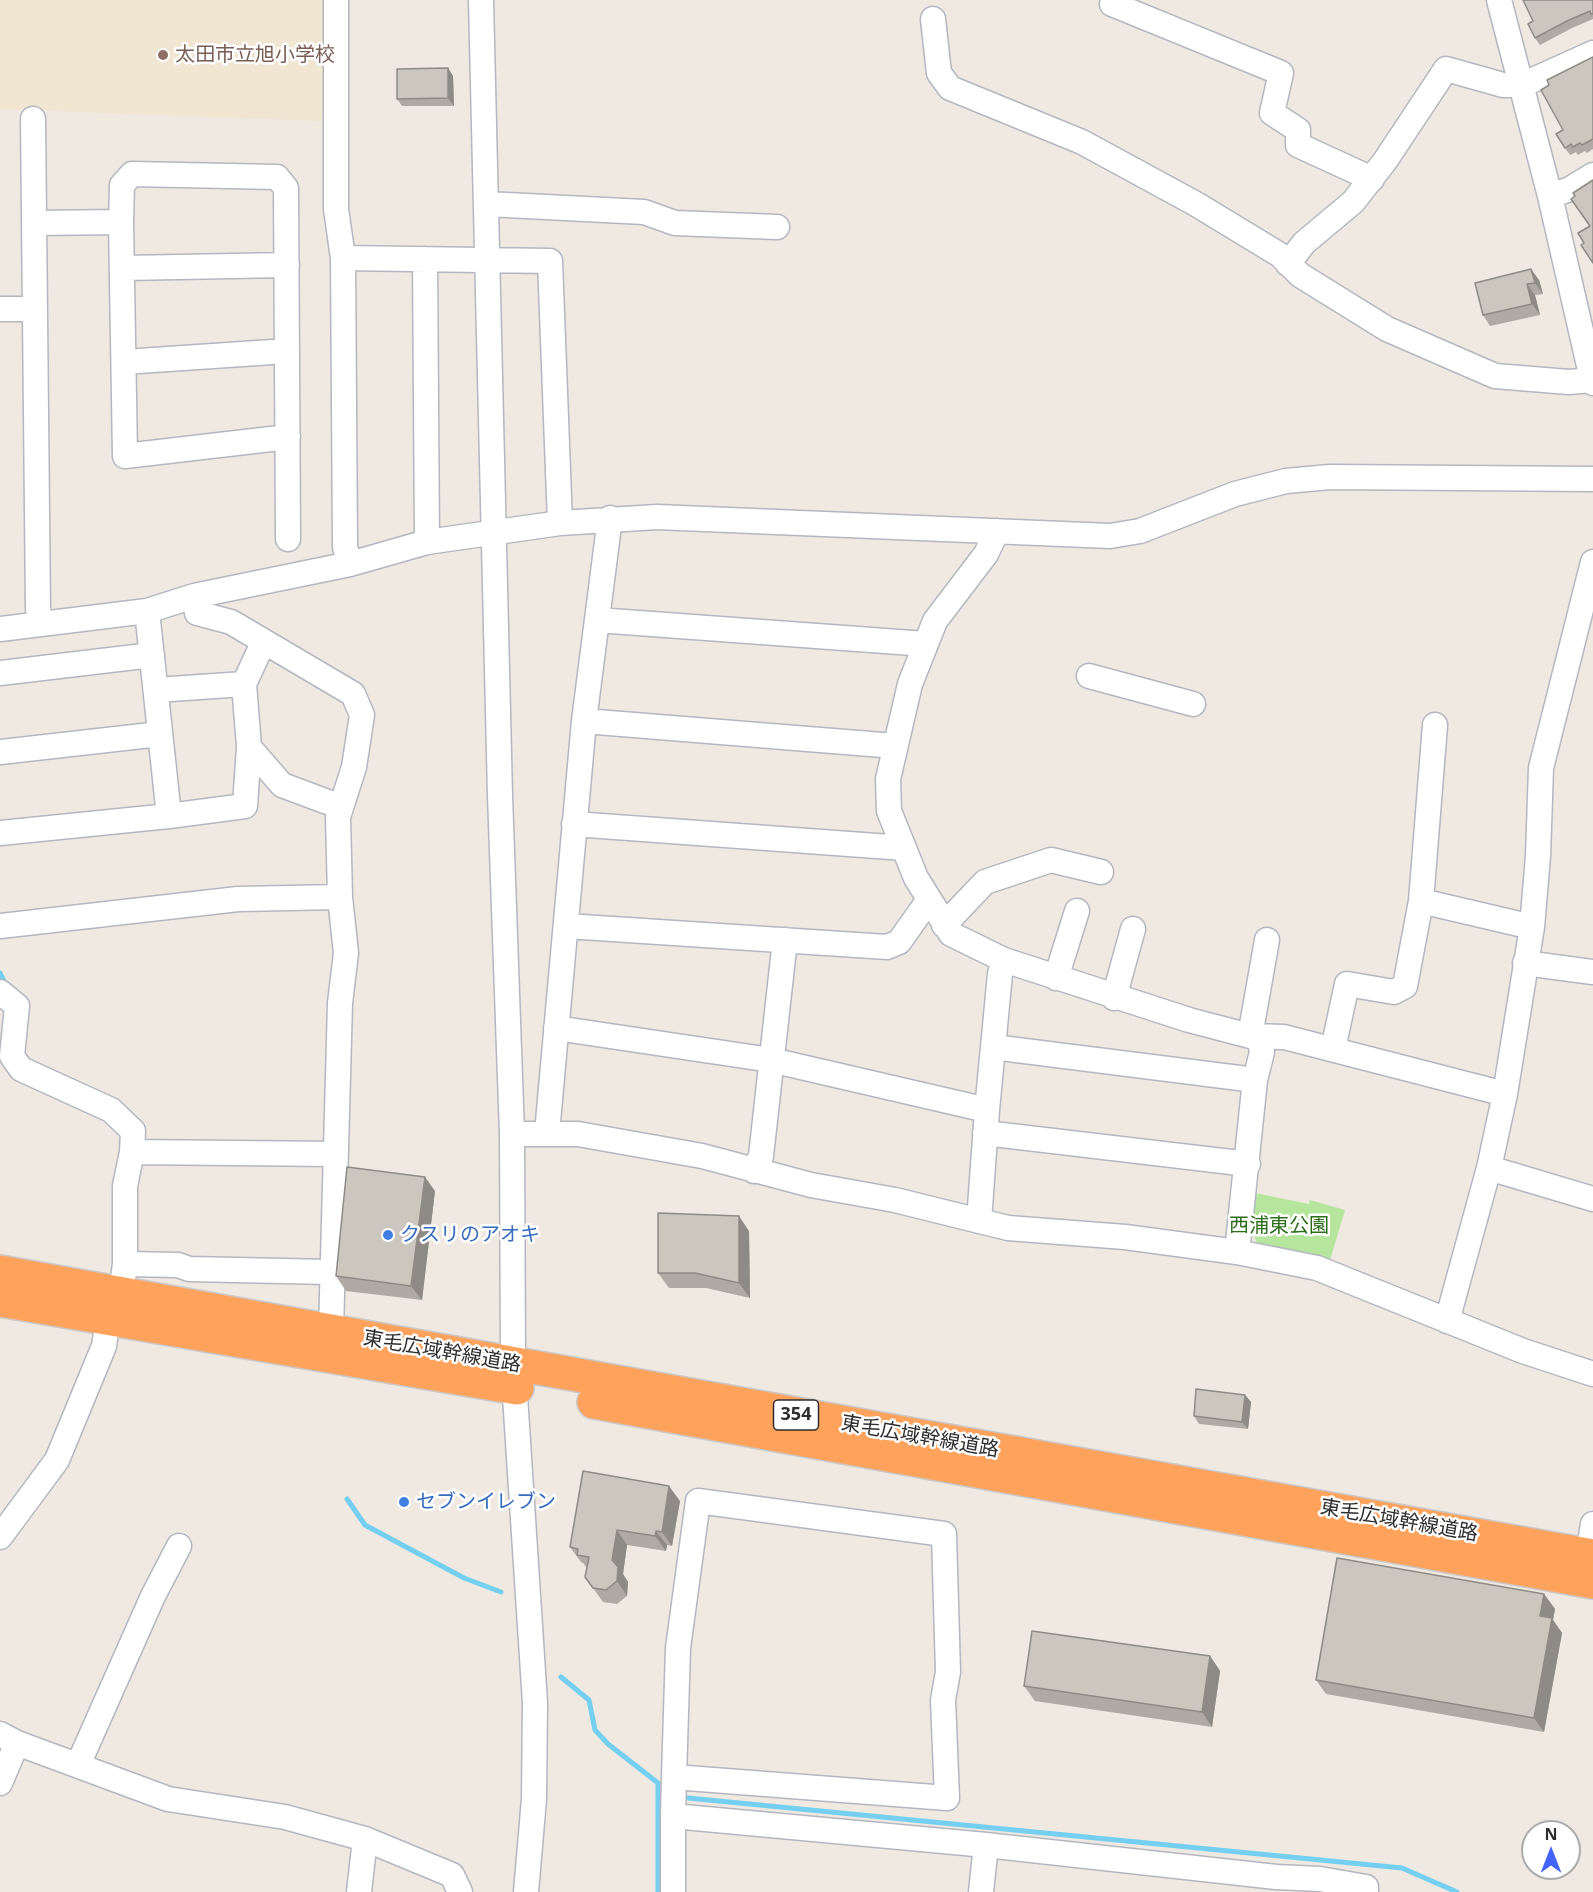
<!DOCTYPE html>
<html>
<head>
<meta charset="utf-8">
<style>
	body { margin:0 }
	#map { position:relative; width:1593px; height:1892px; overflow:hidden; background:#efe9e1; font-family:"Noto Sans",sans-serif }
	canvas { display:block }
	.north { position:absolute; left:1521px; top:1820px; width:60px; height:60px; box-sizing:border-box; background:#fff; border:2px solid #ababab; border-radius:50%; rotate:0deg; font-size:16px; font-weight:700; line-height:24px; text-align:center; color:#2e2e2e }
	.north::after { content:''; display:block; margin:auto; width:21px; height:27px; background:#4264fb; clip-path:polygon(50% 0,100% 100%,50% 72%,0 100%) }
</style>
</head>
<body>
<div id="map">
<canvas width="1593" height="1892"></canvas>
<div class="north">N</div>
</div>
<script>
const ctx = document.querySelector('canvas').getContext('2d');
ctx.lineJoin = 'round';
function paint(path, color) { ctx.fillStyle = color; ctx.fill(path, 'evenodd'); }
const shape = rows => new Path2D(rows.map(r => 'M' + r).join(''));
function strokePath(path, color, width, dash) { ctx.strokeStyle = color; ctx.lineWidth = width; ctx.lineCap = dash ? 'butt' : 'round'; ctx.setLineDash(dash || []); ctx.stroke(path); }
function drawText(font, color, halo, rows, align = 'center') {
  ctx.font = font + ' "Noto Sans","Noto Sans JP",sans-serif'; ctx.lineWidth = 5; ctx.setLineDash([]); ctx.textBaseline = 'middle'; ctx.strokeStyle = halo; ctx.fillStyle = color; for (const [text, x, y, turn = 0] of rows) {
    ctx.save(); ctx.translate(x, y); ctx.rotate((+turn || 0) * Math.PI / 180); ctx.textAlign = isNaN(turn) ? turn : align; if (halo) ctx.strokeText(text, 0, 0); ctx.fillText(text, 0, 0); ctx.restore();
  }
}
paint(shape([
	[0,0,326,0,326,117,320,121,0,109]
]), '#f0e6d1');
paint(shape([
	[1255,1193,1309,1204,1310,1200,1345,1210,1330,1260,1309,1253,1280,1253,1259,1248,1250,1226]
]), '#b6e59e');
strokePath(shape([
	[0,973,6,985],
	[347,1499,365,1525,464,1578,501,1592],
	[561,1677,589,1700,595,1730,608,1744,658,1783,658,1892],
	[688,1798,1402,1868,1457,1892]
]), '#75cff0', 5);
const minor = shape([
	[336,0,336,209,343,258,345,547,350,564],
	[481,0,500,795,512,1134,513,1365,535,1703,534,1799,526,1892],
	[1499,0,1550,196,1593,383],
	[1112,4,1281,73,1272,113,1298,130,1298,145,1372,179],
	[933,19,939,73,950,88,1082,142,1196,204,1280,255,1300,275,1387,329,1495,376,1569,382,1592,380],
	[33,119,38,609,41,623],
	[1550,196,1570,189,1593,175],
	[487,204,644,212,675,223,777,227],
	[121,222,125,456,288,437],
	[35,223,121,222,122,185,132,174,277,177,286,188,288,539],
	[343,258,550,261,560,523],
	[425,259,427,542],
	[1288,264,1304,243,1353,202,1385,161,1446,69,1503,85,1522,85,1593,53],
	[123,268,287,265],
	[0,309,35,309],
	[124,362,287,351],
	[997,531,986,554,935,621,910,684,888,779,889,811,916,878,951,934,1004,960,1189,1020,1250,1036,1284,1037,1505,1094],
	[194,596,197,613,231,622,353,694,362,715,354,767,338,817,340,897,346,953,340,1003,331,1331],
	[147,611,169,816,245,806,249,747],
	[597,620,926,644],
	[0,629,147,611,194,596,350,564,427,542,560,523,657,517,1110,536,1140,531,1235,494,1286,481,1330,477,1593,479],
	[263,643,244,684,249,747,282,785,341,807],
	[0,673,152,655],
	[1089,676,1193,704],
	[156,690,244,684],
	[584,721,895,746],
	[0,752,160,734],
	[574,824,904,848],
	[0,833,169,816],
	[1421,901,1435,725],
	[944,925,985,882,1051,860,1101,872],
	[0,926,238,899,340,897],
	[567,926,887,947,899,942,928,901],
	[1525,963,1593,972],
	[1056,978,1077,911],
	[0,992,17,1006,12,1056,21,1069,111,1110,133,1131,132,1152,125,1186,125,1264,121,1293],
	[1114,998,1133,929],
	[556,1028,771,1060,987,1110],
	[1250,1036,1267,940],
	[993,1047,1255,1080],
	[1333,1049,1347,984,1394,992,1405,986,1421,901,1532,927],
	[547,1133,584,721,610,518],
	[985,1133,1248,1164],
	[512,1134,578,1134,702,1156,811,1185,895,1200,1008,1228,1125,1237,1237,1252,1317,1268,1523,1351,1593,1374],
	[132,1152,335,1154],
	[1489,1168,1593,1199],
	[754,1171,761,1156,785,940],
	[979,1221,987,1110,1000,974,1004,960],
	[1237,1252,1255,1080,1262,1052,1259,1036],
	[125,1264,178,1265,189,1269,331,1272],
	[1447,1321,1489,1168,1505,1094,1532,927,1538,856,1541,768,1593,562],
	[0,1537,57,1460,104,1346,108,1320],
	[1588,1555,1593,1524],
	[0,1734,17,1743,168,1799,285,1817,365,1839,452,1875,460,1892],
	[78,1765,153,1596,179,1546],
	[0,1783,17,1743],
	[673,1816,986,1845,1276,1877,1320,1879,1366,1887,1366,1892],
	[359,1892,365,1839],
	[673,1892,673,1816,674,1777,678,1648,698,1501,944,1534,948,1672,943,1700,947,1798,674,1777],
	[981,1892,986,1845]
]);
const highway = shape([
	[0,1272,1593,1556],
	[0,1300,517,1388],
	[594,1402,1593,1582]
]);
strokePath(minor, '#b4b7c1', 27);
strokePath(highway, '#c9c9c9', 36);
strokePath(minor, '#fff', 24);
strokePath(highway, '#ffa35c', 33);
paint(shape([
	[1593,0,1593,19,1572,28,1540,45,1535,38,1533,21],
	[1593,57,1593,149,1587,153,1585,151,1578,155,1576,152,1570,155,1565,148,1563,130],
	[448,68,453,76,454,106,402,106,397,99],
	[1539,280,1543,294,1535,295,1540,315,1490,326,1483,315,1475,283],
	[435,1191,422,1300,346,1291,336,1276],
	[749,1231,750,1298,706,1288,669,1288,658,1273],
	[1245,1395,1251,1402,1248,1429,1199,1424,1194,1416],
	[680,1501,672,1546,667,1545,666,1551,627,1545,623,1574,628,1582,627,1596,617,1604,603,1602,585,1577,587,1568,583,1563,581,1562,570,1547],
	[1544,1594,1555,1609,1553,1620,1562,1633,1544,1732,1326,1694,1316,1680],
	[1210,1656,1220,1671,1212,1727,1035,1701,1024,1686]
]), '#afaba4');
paint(shape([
	[448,68,453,76,454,106,448,98],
	[1531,269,1539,280,1543,294,1535,283],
	[1527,284,1535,295,1540,315,1532,304],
	[425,1177,435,1191,422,1300,411,1286],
	[739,1216,749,1231,750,1298,739,1283],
	[1245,1395,1251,1402,1248,1429,1242,1422],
	[669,1486,680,1501,672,1546,662,1532],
	[617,1530,627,1545,623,1574,628,1582,627,1596,617,1581,612,1560],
	[656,1531,667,1545,666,1551,655,1536],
	[1544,1594,1555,1609,1553,1620,1562,1633,1544,1732,1534,1718,1540,1616],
	[1210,1656,1220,1671,1212,1727,1202,1712]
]), '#8e8b86');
const building = shape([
	[1523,0,1593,0,1593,14,1591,14,1590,11,1567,21,1535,38,1528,24,1533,21,1523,0],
	[1593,57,1593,139,1582,145,1580,143,1573,147,1571,144,1565,148,1556,134,1563,130,1541,90,1549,85,1547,80,1593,57],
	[448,68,448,98,397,99,397,69,448,68],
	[1593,180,1593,263,1581,245,1584,243,1578,233,1590,226,1571,199,1575,196,1573,193,1593,180],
	[1531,269,1535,283,1527,284,1532,304,1483,315,1475,283,1531,269],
	[347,1167,425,1177,411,1286,336,1276,347,1167],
	[658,1213,739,1216,739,1283,695,1273,658,1273,658,1213],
	[1196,1389,1245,1395,1242,1422,1194,1416,1196,1389],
	[583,1471,669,1486,662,1532,656,1531,655,1536,617,1530,612,1560,618,1567,617,1581,606,1590,593,1588,585,1577,589,1557,577,1555,578,1549,570,1547,583,1471],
	[1337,1558,1544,1594,1540,1616,1552,1618,1534,1718,1316,1680,1337,1558],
	[1032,1631,1210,1656,1202,1712,1024,1686,1032,1631]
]);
paint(building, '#cbc7bf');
strokePath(building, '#8e8b86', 1.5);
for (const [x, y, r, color] of [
	[163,55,6,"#8d6e63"],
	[388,1235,6,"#3f7fe0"],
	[404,1502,6,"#3f7fe0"]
]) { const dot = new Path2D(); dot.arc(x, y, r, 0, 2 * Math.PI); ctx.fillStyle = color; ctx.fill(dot); strokePath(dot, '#fff', 2); }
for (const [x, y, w] of [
	[796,1415,45]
]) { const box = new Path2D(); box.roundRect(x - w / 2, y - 15, w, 30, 4.5); ctx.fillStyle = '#fff'; ctx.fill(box); strokePath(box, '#2e2e2e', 1.5); }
drawText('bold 18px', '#2e2e2e', null, [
	["354",796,1415]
]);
drawText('20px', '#785e54', '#fff', [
	["太田市立旭小学校",175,55]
], 'left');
drawText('20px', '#2c6e1b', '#fff', [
	["西浦東公園",1279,1226]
]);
drawText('20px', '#366cbe', '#fff', [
	["クスリのアオキ",400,1235],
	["セブンイレブン",416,1502]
], 'left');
drawText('20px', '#2e2e2e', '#fff', [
	["東毛広域幹線道路",442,1352,10],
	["東毛広域幹線道路",920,1437,10],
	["東毛広域幹線道路",1399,1521,10]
]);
</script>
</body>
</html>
